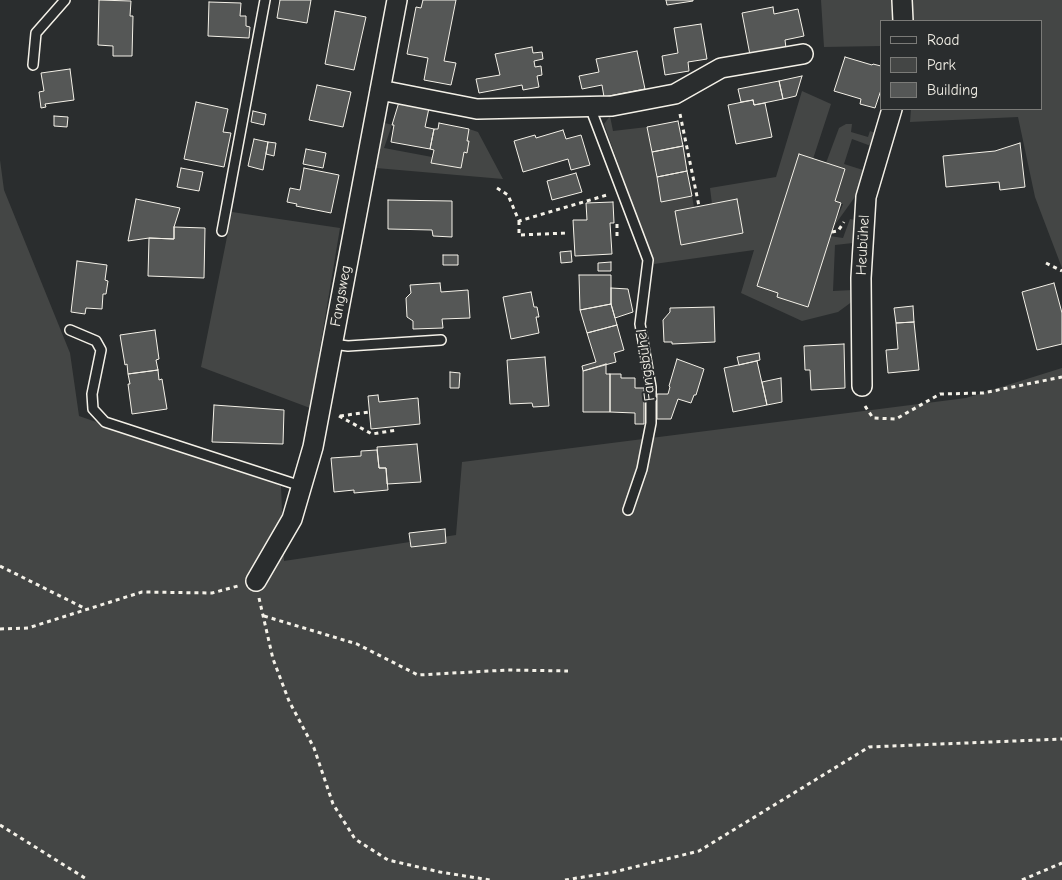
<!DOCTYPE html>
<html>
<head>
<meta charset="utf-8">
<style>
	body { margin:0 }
	#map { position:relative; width:1062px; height:880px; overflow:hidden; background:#2a2d2e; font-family:"Comic Neue",sans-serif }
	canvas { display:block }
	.legend { position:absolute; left:880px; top:20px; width:162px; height:90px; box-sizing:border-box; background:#2a2d2e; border:1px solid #7b7b78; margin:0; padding:6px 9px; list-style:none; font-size:15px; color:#f4f1e8 }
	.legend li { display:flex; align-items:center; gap:10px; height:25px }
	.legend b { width:25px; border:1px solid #7b7b78 }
</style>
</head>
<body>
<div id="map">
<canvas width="1062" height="880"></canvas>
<ul class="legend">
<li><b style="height:6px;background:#2a2d2e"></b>Road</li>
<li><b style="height:14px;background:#444645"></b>Park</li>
<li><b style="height:14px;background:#555756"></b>Building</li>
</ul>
</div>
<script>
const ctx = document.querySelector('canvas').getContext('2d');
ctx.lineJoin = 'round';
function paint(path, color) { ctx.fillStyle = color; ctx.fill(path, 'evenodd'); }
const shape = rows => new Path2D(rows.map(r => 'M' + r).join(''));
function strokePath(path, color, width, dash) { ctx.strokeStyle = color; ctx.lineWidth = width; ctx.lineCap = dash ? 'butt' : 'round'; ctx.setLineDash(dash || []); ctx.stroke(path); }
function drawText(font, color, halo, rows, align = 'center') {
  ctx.font = font + ' "Comic Neue",sans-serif'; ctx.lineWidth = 4; ctx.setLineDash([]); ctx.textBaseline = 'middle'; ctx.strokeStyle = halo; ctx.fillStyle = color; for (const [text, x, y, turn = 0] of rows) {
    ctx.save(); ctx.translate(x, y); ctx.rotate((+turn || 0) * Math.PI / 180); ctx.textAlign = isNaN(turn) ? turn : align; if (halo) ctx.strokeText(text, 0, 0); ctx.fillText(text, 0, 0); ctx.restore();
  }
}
paint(shape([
	[821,0,1062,0,1062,268,1035,197,1018,117,910,122,911,109,1041,109,1041,21,881,21,881,46,824,47],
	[802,91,831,104,813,159,830,236,843,238,850,219,855,220,853,243,835,245,833,291,853,290,853,301,838,312,802,321,741,293,754,250,654,264,604,124,610,116,613,131,647,127,661,201,692,196,694,207,675,211,682,245,743,233,737,200,712,204,710,188,776,177],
	[385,123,392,125,384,148,432,157,431,163,461,168,469,129,478,132,503,179,376,168],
	[846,124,852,124,851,132,868,137,870,131,875,133,871,146,852,139,844,164,863,170,857,194,834,226,843,204,835,201,845,170,826,163,839,128],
	[0,160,4,190,70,353,79,416,281,486,284,561,456,535,462,462,966,398,1062,368,1062,880,0,880],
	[232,212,340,228,310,408,201,367]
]), '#444645');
const building = shape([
	[99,0,131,1,130,16,133,16,132,56,113,56,113,46,98,45,99,0],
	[280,0,311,0,307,23,277,18,280,0],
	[423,0,456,0,444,61,456,63,451,85,424,80,428,58,407,54,416,7,421,8,423,0],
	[666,0,693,0,693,1,667,5,666,0],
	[209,2,241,3,240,16,246,16,246,26,250,27,249,38,208,36,209,2],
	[773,7,774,14,798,9,804,36,785,40,786,48,750,55,742,13,773,7],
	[335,11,366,17,354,70,325,64,335,11],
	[701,24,707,59,688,62,689,71,665,75,662,56,678,53,674,28,701,24],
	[532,47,533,53,542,52,543,59,534,61,535,67,541,66,542,75,537,76,539,87,523,90,522,85,479,93,476,79,500,75,495,54,532,47],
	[637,51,645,89,604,97,602,85,582,89,579,76,599,72,596,59,637,51],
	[845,57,872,65,873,64,881,66,881,90,875,108,860,104,861,99,834,91,845,57],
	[70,69,74,100,45,104,46,107,41,108,39,92,44,91,41,73,70,69],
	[802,76,796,96,783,99,779,81,802,76],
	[779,81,783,99,754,105,753,100,741,102,738,89,779,81],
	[317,85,351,92,343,127,309,120,317,85],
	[753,100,754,105,765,103,772,137,736,144,728,105,753,100],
	[196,102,228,109,223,132,231,133,224,167,184,159,196,102],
	[399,102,429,108,425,127,434,129,430,149,391,142,394,125,392,125,399,102],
	[253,111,266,114,264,125,251,122,253,111],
	[54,116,68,117,67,127,54,126,54,116],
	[678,121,683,146,652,152,647,127,678,121],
	[439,123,469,129,467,141,469,141,467,153,464,152,461,168,431,163,434,150,430,149,434,129,438,129,439,123],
	[563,130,566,139,581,135,590,165,571,170,568,159,523,172,514,141,535,135,536,138,563,130],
	[254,139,268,142,263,170,248,166,254,139],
	[268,142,276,143,274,156,266,154,268,142],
	[1020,143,1025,187,1000,190,999,182,946,187,943,156,995,151,1020,143],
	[683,146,687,171,657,177,652,152,683,146],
	[306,149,326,153,323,168,303,164,306,149],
	[799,154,845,169,835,201,841,203,808,307,777,297,778,293,757,286,799,154],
	[181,168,203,172,199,191,177,187,181,168],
	[304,168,339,175,331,213,296,206,297,204,287,202,290,188,300,190,304,168],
	[687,171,692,196,661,202,657,177,687,171],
	[576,173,582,192,552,200,547,181,576,173],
	[136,199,180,208,174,227,174,239,149,238,128,241,136,199],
	[737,199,743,233,681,245,675,211,737,199],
	[388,200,452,201,452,237,433,236,432,230,388,229,388,200],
	[613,202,614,223,610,223,612,254,575,256,573,220,587,220,586,203,613,202],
	[174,227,205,228,204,278,148,276,149,238,174,239,174,227],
	[571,251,572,262,561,263,560,252,571,251],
	[443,255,458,255,458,265,443,265,443,255],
	[77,261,107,265,105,280,108,281,106,294,103,294,102,309,86,308,85,314,71,312,77,261],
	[611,262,611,271,598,271,598,263,611,262],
	[579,275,611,275,611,304,580,310,579,275],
	[440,283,441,292,468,290,470,318,442,319,443,328,413,329,413,321,407,317,406,298,411,293,410,285,440,283],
	[1054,283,1062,313,1062,344,1037,350,1022,292,1054,283],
	[611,288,628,289,633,312,615,318,611,304,611,288],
	[531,292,534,307,537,307,539,317,536,317,539,333,511,339,503,297,531,292],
	[611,304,617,325,587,333,580,310,611,304],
	[913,306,914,322,896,323,894,308,913,306],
	[714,307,715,342,672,344,672,342,664,342,663,320,670,312,670,308,714,307],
	[914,322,919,370,888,373,886,350,898,349,896,323,914,322],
	[617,325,624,350,614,353,616,362,583,371,582,366,596,362,587,333,617,325],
	[155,330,159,359,156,360,158,370,128,374,127,364,125,365,120,335,155,330],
	[844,344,845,388,811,390,810,370,805,370,804,346,844,344],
	[759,353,760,360,739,365,737,357,759,353],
	[545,357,549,406,533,407,532,403,510,404,507,360,545,357],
	[677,359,704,369,696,395,694,395,691,403,678,399,671,419,657,419,657,394,668,394,670,387,669,386,677,359],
	[757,361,767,405,733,412,724,368,757,361],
	[606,364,606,374,610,374,610,412,583,412,583,371,606,364],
	[158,370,159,380,162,379,167,409,132,414,128,384,130,384,128,374,158,370],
	[450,372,460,373,459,388,450,388,450,372],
	[610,374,621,374,621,378,635,378,635,388,644,388,644,424,635,424,635,413,610,412,610,374],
	[781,378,782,402,767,405,762,382,781,378],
	[378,395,379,402,418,398,420,424,371,429,368,396,378,395],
	[214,405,284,410,283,444,212,442,214,405],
	[417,444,421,482,387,484,386,468,379,468,377,447,417,444],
	[377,450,379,468,386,468,388,490,354,493,354,490,334,492,331,458,361,456,361,451,377,450],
	[445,529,446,543,411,547,409,533,445,529]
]);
paint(building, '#555756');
strokePath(building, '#f4f1e8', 1);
const service = shape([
	[33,65,36,33,65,0],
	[590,107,648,260,640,324,651,387,651,423,642,469,628,510],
	[222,231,265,0],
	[70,330,96,341,101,350,92,394,93,409,105,422,301,486],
	[332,344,348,346,441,340]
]);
const minor = shape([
	[902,0,903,21],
	[380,90,477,109,612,106,675,94,721,68,803,54],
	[862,386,861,278,866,197,892,109],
	[256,581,292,519,313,447,397,0]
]);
strokePath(service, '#f4f1e8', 12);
strokePath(minor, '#f4f1e8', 22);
strokePath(shape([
	[680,114,699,206],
	[497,188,508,195,519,221,607,195],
	[519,221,519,235,568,233],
	[617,224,617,236],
	[832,232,838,231,844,222],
	[1046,263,1062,271],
	[865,406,873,418,896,419,940,394,983,393,1062,377],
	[339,416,372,434,397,430],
	[340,416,369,412],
	[0,566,84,608],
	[259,598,273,659,289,701,314,748,333,804,355,839,388,860,440,872,490,880],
	[264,616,357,644,418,675,508,670,568,671],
	[0,629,28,628,142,592,212,593,238,586],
	[0,825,88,880],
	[565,880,614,872,699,851,869,747,1062,739],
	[1022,880,1062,863]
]), '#f4f1e8', 3, [4, 4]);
strokePath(service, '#2a2d2e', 9);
strokePath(minor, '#2a2d2e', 19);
drawText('15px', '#f4f1e8', '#2a2d2e', [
	["Heubühel",863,245,-87],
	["Fangsweg",341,296,-80],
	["Fangsbühel",646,365,-97]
]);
</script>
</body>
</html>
